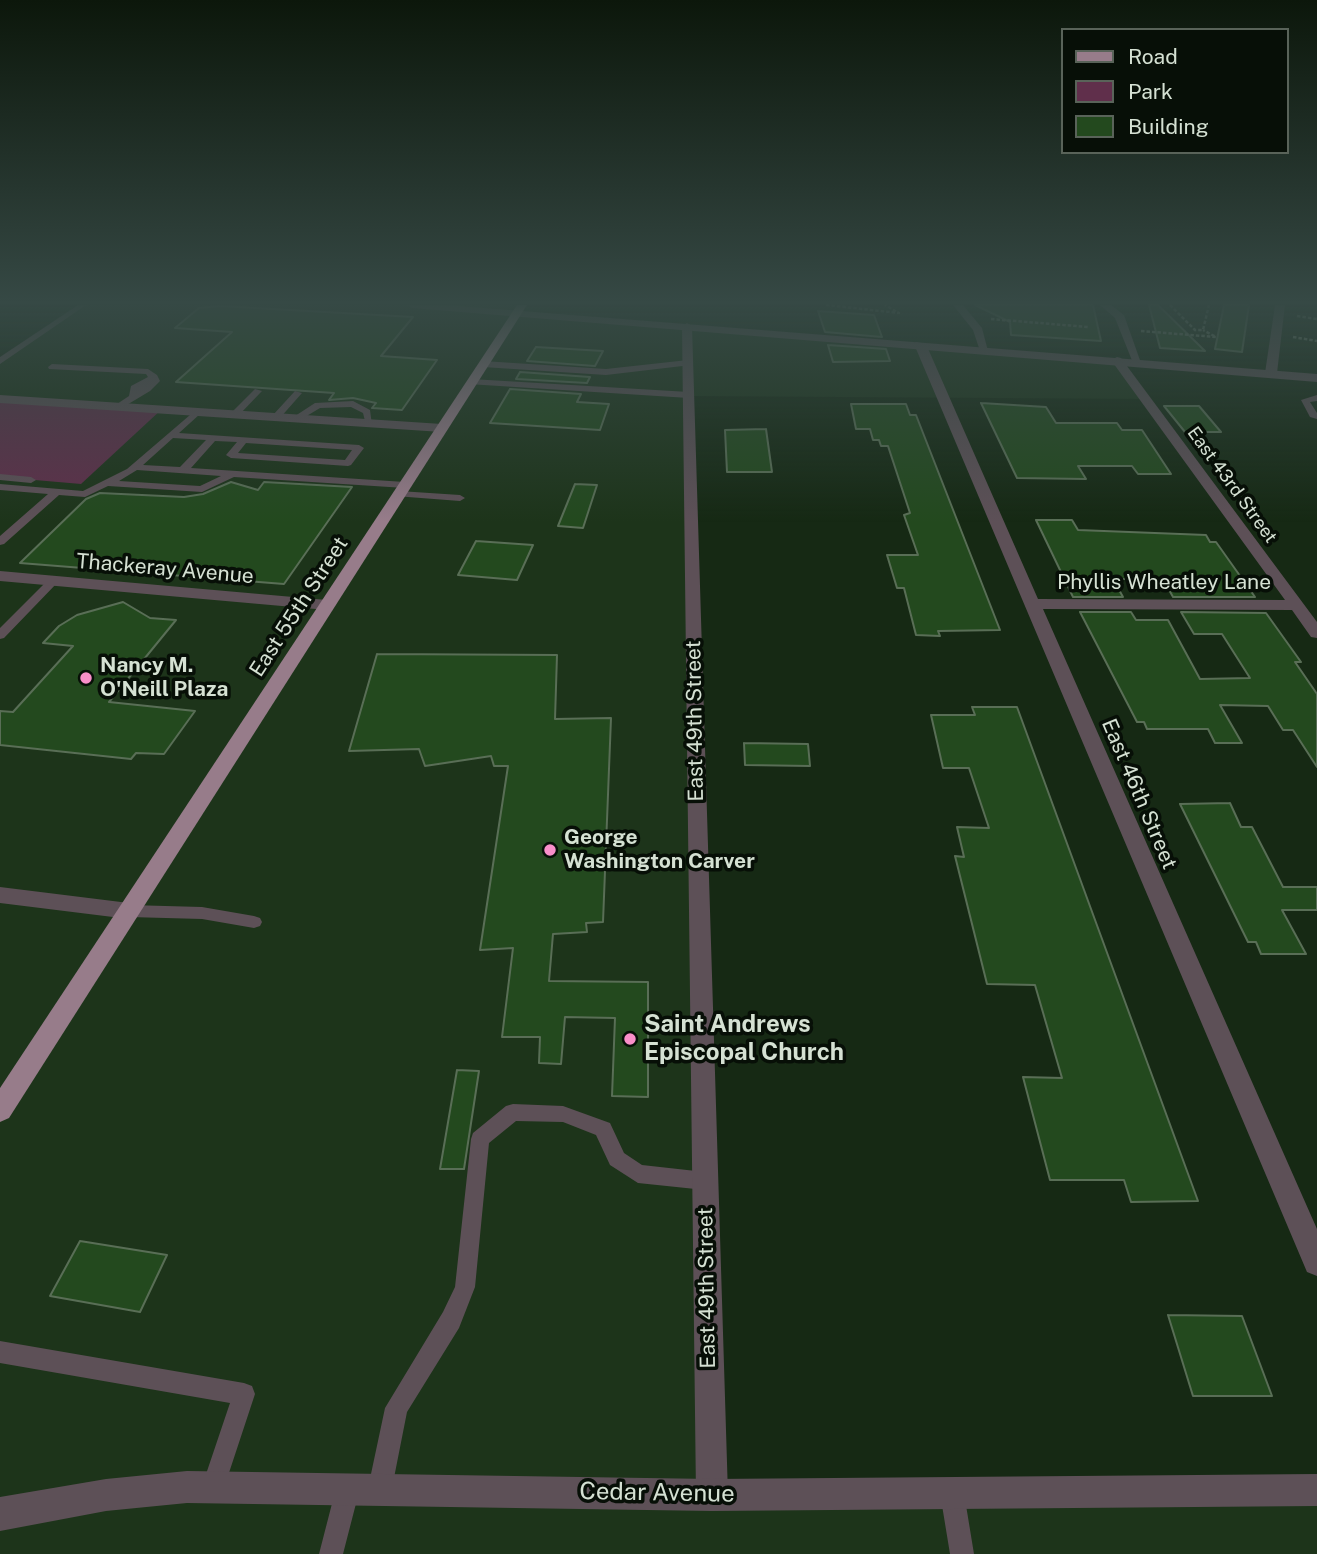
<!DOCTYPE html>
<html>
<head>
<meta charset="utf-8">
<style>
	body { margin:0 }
	#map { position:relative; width:1317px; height:1554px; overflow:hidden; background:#162914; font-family:"Public Sans",sans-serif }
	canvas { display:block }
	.legend { position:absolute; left:1061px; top:28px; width:228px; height:126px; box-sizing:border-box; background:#070f07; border:2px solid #596359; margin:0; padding:9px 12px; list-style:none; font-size:21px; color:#d5e1d3 }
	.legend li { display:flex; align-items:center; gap:14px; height:35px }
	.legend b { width:35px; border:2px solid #596359 }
</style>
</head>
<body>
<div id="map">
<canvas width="1317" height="1554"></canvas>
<ul class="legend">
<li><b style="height:9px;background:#977c8a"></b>Road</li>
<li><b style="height:19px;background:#602f4b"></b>Park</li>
<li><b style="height:19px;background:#23491e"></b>Building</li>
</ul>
</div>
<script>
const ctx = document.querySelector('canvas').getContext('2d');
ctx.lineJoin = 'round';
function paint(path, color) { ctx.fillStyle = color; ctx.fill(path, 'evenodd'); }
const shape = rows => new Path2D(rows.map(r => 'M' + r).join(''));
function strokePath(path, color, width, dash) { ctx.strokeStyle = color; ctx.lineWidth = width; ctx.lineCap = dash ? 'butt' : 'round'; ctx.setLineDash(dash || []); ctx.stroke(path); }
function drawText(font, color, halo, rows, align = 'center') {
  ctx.font = font + ' "Public Sans",sans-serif'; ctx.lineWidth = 7; ctx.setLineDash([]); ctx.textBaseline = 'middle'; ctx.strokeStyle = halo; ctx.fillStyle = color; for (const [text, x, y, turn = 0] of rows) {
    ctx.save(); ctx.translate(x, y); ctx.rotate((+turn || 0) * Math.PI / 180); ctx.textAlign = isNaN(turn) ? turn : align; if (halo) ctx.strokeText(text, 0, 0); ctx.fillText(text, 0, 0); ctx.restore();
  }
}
paint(shape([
	[82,305,522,305,518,311,1117,360,1145,399,689,396,712,1494,1317,1490,1317,1554,0,1554,0,361]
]), '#1d341a');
paint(shape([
	[0,399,162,409,81,484,0,477]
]), '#602f4b');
const building = shape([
	[975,305,1093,305,1101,341,1011,335,1010,322,975,305],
	[1149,305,1158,305,1205,351,1160,348,1149,305],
	[1224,305,1249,305,1242,352,1215,349,1224,305],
	[220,306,413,317,381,356,437,360,402,410,372,408,376,403,353,398,329,400,334,393,176,382,232,332,175,328,199,308,220,306],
	[818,311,874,315,882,337,825,332,818,311],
	[828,345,886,349,890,361,833,362,828,345],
	[536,347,603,351,595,366,527,361,536,347],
	[520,372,590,377,587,383,516,379,520,372],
	[510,389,581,394,577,402,609,404,600,430,490,423,510,389],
	[981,403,1046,407,1056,423,1117,423,1122,430,1142,430,1171,474,1138,474,1132,466,1078,466,1086,479,1017,478,981,403],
	[851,404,906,404,910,415,916,415,1000,630,938,631,940,636,916,635,904,588,897,588,887,555,918,555,904,515,910,513,888,446,881,446,879,440,873,440,870,429,856,429,851,404],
	[1164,406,1199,406,1221,432,1185,432,1164,406],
	[766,429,772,472,727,472,725,430,766,429],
	[231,482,258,490,264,482,352,487,284,584,20,563,86,499,100,493,184,497,203,494,231,482],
	[575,484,597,485,583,528,558,526,575,484],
	[1036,520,1072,520,1078,530,1206,535,1210,542,1216,542,1255,597,1173,597,1163,579,1113,579,1123,597,1073,597,1036,520],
	[476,541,533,545,517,580,458,575,476,541],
	[123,602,150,618,176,620,109,702,195,711,164,754,136,753,131,759,0,745,0,711,13,712,73,646,43,643,59,626,77,615,123,602],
	[1080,612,1131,612,1136,620,1168,620,1200,679,1250,678,1222,634,1194,634,1181,612,1266,613,1301,662,1295,662,1317,694,1317,767,1293,730,1283,730,1268,706,1220,705,1242,743,1215,743,1208,729,1147,729,1144,722,1137,722,1080,612],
	[377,654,557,655,555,719,611,718,603,922,586,923,587,932,553,934,549,981,648,982,648,1097,612,1096,615,1018,565,1017,561,1064,539,1063,540,1037,502,1037,513,948,480,950,508,766,494,766,491,756,425,766,419,749,349,751,377,654],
	[972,707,1017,707,1198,1201,1131,1202,1124,1180,1050,1180,1023,1077,1062,1078,1035,985,987,984,955,856,964,857,957,827,989,828,969,768,943,768,931,715,975,715,972,707],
	[744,743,808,744,810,766,745,765,744,743],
	[1230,803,1241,827,1252,827,1283,887,1317,887,1317,910,1282,910,1306,954,1261,954,1256,942,1248,942,1180,804,1230,803],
	[457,1070,479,1071,464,1169,440,1169,457,1070],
	[80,1241,167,1255,140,1312,50,1296,80,1241],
	[1168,1315,1242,1316,1272,1396,1193,1396,1168,1315]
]);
paint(building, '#23491e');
strokePath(building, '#596e56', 2);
strokePath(shape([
	[826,305,899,313,885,305],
	[1170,305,1195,330,1203,330,1209,305],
	[1297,316,1317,319],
	[991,319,1088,327],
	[1141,331,1216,337,1203,330],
	[1293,337,1317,341]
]), '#768574', 2.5, [3.5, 2]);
paint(shape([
	[78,305,86,305,0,364,0,357,78,305],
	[688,360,692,363,691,365,606,375,483,367,479,364,483,361,606,369,688,360],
	[52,364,148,369,157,375,160,381,150,391,120,409,117,408,117,404,129,396,131,386,148,377,146,374,49,369,48,367,52,364],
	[471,379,689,392,693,395,689,398,468,384,467,382,471,379],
	[255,389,262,391,238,416,232,416,232,412,255,389],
	[295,391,302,393,279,419,273,419,273,415,295,391],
	[1317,395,1317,401,1310,402,1317,413,1317,419,1310,417,1301,400,1317,395],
	[353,401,370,410,372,425,366,425,363,413,351,407,320,408,300,420,292,418,315,403,353,401],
	[197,409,202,412,200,414,179,433,359,445,364,448,351,465,348,466,231,458,226,455,237,442,215,441,191,468,405,482,410,485,405,488,234,477,202,492,108,486,85,497,59,495,4,544,0,545,0,536,48,494,0,490,0,484,83,491,127,469,197,409],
	[173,438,206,440,180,467,143,465,173,438],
	[246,443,352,450,345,460,238,453,246,443],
	[137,470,221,476,200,486,119,481,137,470],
	[0,474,31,477,36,480,31,483,0,480,0,474],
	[399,491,460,495,465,498,460,501,395,496,394,494,399,491],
	[54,577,60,580,58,582,4,638,0,639,0,628,50,578,54,577],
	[129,905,202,907,254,916,260,918,262,922,260,926,254,928,202,919,129,917,123,915,121,911,123,907,129,905],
	[513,1104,563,1106,610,1123,624,1153,642,1165,705,1172,712,1174,715,1181,712,1188,705,1190,638,1183,610,1165,596,1135,563,1122,516,1121,489,1143,475,1287,459,1328,407,1412,392,1488,388,1496,380,1500,372,1496,368,1488,385,1408,443,1312,455,1287,471,1139,473,1133,506,1106,513,1104],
	[0,1341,244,1383,252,1386,255,1394,222,1494,214,1498,206,1494,202,1486,230,1403,0,1363,0,1341],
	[348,1476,356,1480,360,1488,343,1554,319,1554,336,1488,340,1480,348,1476],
	[952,1481,960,1485,964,1493,974,1554,950,1554,940,1493,944,1485,952,1481]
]), '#5d5057');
paint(shape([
	[953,305,963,305,982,328,988,351,980,351,973,330,953,305],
	[1100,305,1111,305,1124,315,1141,363,1133,363,1115,318,1100,305],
	[1275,305,1285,305,1277,373,1271,377,1265,373,1275,305],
	[687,323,692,326,728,1495,724,1507,712,1511,700,1507,696,1495,682,326,687,323],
	[916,342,926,344,1038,599,1285,600,1111,360,1117,357,1121,358,1317,622,1317,638,1311,637,1292,610,1043,609,1317,1229,1317,1276,1307,1272,914,344,916,342],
	[0,395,442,424,448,428,442,432,0,403,0,395],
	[0,571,327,600,335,605,327,610,0,581,0,571],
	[0,887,129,903,137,905,140,911,137,917,129,919,0,903,0,887]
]), '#5d5057');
paint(shape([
	[407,305,446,305,1317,374,1317,382,412,308,407,305],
	[187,1471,712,1479,1317,1474,1317,1506,712,1511,187,1503,106,1511,0,1531,0,1497,106,1479,187,1471]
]), '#5d5057');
paint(shape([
	[517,305,527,305,9,1118,0,1122,0,1088,517,305]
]), '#977c8a');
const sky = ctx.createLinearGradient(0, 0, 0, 522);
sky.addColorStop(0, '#0c170b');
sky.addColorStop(0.58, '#364945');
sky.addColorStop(1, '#36494500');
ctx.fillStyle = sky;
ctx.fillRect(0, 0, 1317, 522);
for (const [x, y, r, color] of [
	[86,678,7,"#f98fc9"],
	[550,850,7,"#f98fc9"],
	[630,1039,7,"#f98fc9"]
]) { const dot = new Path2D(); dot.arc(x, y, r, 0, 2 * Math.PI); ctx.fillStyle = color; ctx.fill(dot); strokePath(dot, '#070f07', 2.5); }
drawText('18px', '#d5e1d3', '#070f07', [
	["East 43rd Street",1232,485,54]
]);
drawText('21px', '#d5e1d3', '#070f07', [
	["Thackeray Avenue",165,569,5],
	["Phyllis Wheatley Lane",1164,583],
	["East 55th Street",299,607,-57],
	["East 49th Street",695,721,-91],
	["East 46th Street",1139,794,67],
	["East 49th Street",707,1288,-91]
]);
drawText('bold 21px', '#d5e1d3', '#070f07', [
	["Nancy M.",100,666],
	["O'Neill Plaza",100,690],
	["George",564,838],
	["Washington Carver",564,862]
], 'left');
drawText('bold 24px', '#d5e1d3', '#070f07', [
	["Saint Andrews",644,1025],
	["Episcopal Church",644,1053]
], 'left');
drawText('24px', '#d5e1d3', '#070f07', [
	["Cedar Avenue",657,1493,1]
]);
</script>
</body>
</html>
